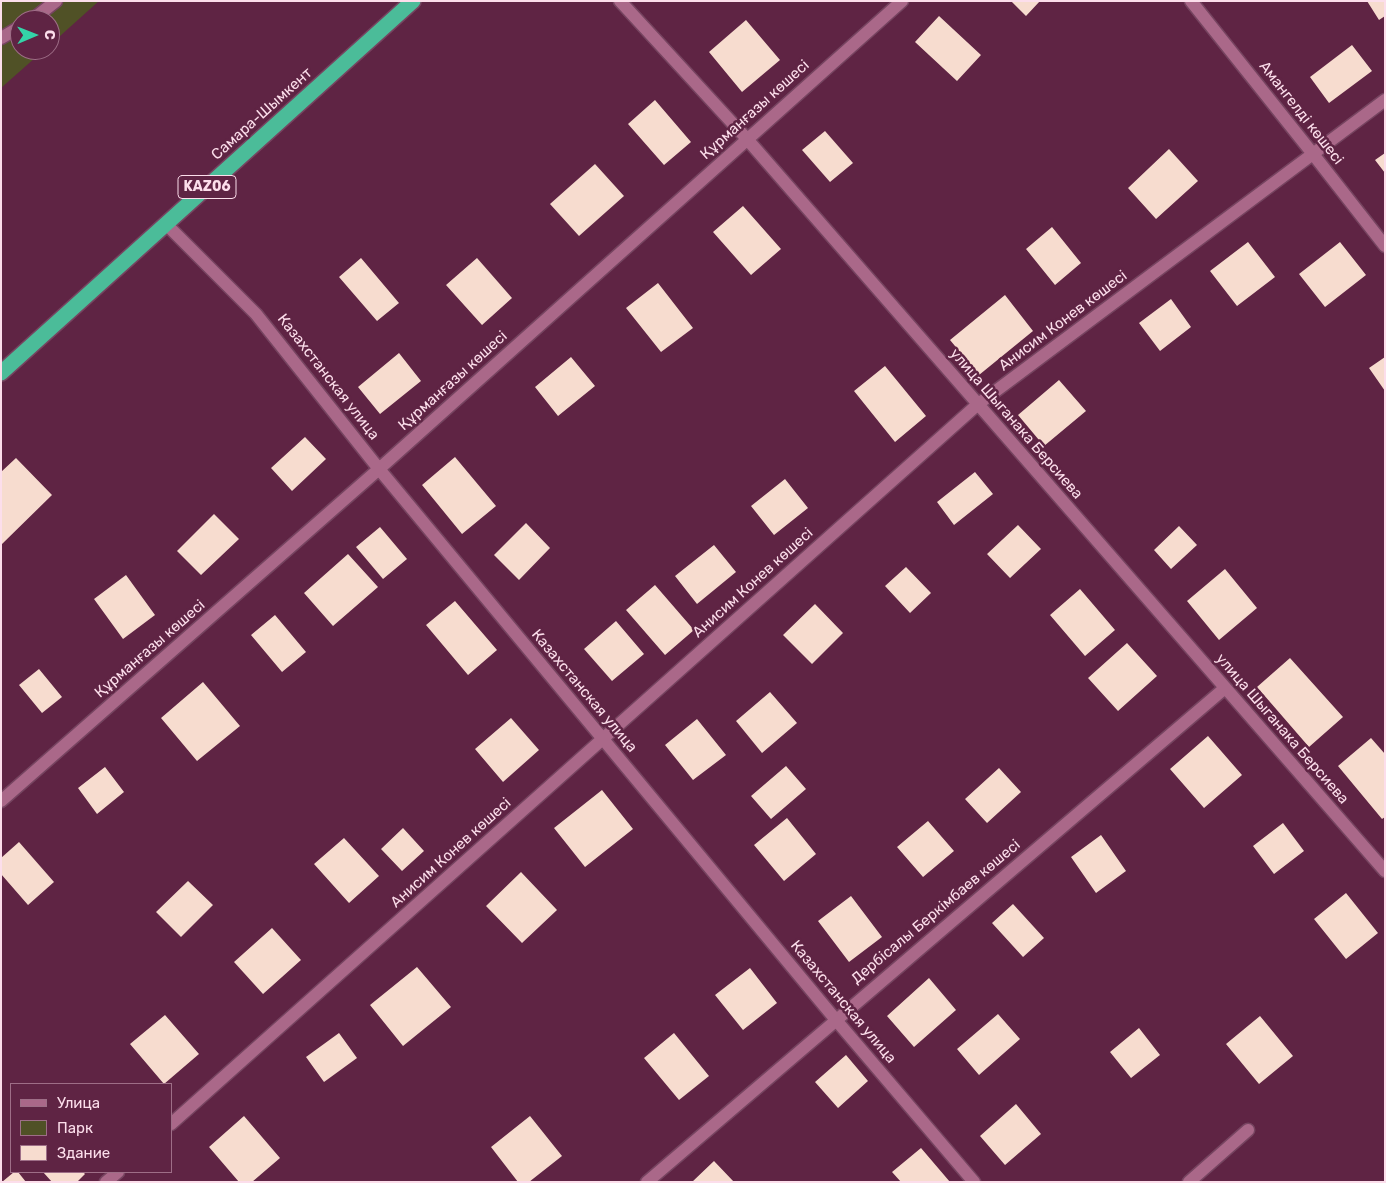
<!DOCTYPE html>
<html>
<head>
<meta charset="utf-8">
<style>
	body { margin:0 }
	#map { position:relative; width:1386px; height:1183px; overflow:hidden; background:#5f2444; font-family:Rubik,sans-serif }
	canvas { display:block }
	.frame { position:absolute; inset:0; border:2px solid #fcdeeb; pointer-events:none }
	.legend { position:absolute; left:10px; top:1083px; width:162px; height:90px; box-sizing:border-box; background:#5f2444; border:1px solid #9e6e87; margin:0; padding:6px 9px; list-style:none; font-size:15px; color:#fcdeeb }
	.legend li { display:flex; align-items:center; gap:10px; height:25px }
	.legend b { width:25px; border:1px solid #9e6e87 }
	.north { position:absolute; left:10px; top:10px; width:50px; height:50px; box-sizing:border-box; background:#5f2444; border:1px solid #9e6e87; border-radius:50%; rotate:89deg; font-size:14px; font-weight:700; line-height:20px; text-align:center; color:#fcdeeb }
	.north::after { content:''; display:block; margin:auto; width:18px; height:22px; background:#34d4a8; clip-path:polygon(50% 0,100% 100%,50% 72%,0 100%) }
</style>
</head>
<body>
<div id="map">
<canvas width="1386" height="1183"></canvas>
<div class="frame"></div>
<ul class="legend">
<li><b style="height:6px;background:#aa6889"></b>Улица</li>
<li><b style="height:14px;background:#505126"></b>Парк</li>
<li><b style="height:14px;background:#f7dccf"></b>Здание</li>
</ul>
<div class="north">С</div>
</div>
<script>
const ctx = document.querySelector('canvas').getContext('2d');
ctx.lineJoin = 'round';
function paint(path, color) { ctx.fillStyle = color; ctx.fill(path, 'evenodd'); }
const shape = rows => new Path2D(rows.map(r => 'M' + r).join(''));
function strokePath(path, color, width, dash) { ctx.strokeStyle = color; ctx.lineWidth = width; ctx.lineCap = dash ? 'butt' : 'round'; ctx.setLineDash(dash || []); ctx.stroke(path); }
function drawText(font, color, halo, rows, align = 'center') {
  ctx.font = font + ' Rubik,sans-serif'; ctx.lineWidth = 5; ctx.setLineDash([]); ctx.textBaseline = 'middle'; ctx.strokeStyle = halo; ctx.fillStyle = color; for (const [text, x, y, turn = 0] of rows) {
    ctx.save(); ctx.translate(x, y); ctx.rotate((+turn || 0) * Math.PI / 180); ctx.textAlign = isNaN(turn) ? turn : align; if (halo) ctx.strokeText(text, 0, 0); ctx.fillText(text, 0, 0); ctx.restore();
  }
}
paint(shape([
	[1,1,99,1,50,45,50,20,20,20,20,50,44,50,1,88]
]), '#505126');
paint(shape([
	[1011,1,1040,1,1026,16],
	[1367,1,1385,1,1385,16,1379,20],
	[939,16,981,55,957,81,915,42],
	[746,20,780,60,742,92,709,52],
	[1352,45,1372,71,1329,103,1310,77],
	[655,100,691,142,664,165,628,124],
	[825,131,853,163,830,182,802,150],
	[1169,149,1198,181,1156,219,1128,188],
	[1385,153,1385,173,1375,160],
	[595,164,624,196,579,236,550,204],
	[743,206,781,249,751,275,713,232],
	[1052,227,1081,263,1055,285,1026,249],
	[1248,242,1275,277,1237,306,1210,271],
	[1340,242,1366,275,1325,307,1299,274],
	[361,258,399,303,377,321,339,277],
	[477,258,512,298,482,325,446,285],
	[658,283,693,328,661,352,626,308],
	[1005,295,1033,331,979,375,950,340],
	[1171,299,1191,327,1160,351,1139,323],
	[399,353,421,381,380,414,358,387],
	[571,357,595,386,558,416,535,387],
	[1385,357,1385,391,1369,368],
	[885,366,926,416,895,442,854,391],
	[1059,380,1086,411,1044,446,1018,415],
	[305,437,326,459,292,491,271,468],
	[455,457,496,506,462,534,422,485],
	[16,458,52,495,1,545,1,472],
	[975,472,993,494,954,525,937,502],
	[785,479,808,508,774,535,751,506],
	[214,514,239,539,201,575,177,551],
	[526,523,550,548,519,580,494,555],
	[1018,525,1041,549,1010,578,987,554],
	[1179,526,1197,545,1171,569,1154,550],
	[380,527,407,559,383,579,356,547],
	[714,545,736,572,697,604,675,576],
	[348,554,378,587,333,626,304,593],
	[906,567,931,593,910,613,885,586],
	[1225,569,1257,608,1219,640,1187,601],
	[126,575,155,615,123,639,94,599],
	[655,585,694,630,665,655,626,610],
	[1080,589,1115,630,1085,656,1050,615],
	[455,601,497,650,468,675,426,625],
	[815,604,843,633,812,664,783,635],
	[275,615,306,652,282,672,251,635],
	[616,621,644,654,612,681,584,649],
	[1127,643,1157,676,1118,711,1088,678],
	[1290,658,1343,717,1309,747,1257,687],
	[39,669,62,697,42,713,19,685],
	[203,682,240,726,197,761,161,718],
	[770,692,797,723,762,753,736,721],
	[511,718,539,750,503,782,475,749],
	[697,719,726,755,693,780,665,745],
	[1208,736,1242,775,1204,808,1170,769],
	[1371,738,1385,754,1385,817,1382,819,1338,766],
	[786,766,806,789,771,819,751,796],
	[105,767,124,792,97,814,78,788],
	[999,768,1021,792,987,823,965,799],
	[602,790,633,829,585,867,554,828],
	[787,818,816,854,784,881,754,845],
	[928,821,954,851,923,877,897,847],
	[1283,823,1304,851,1274,874,1253,846],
	[403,828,424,851,402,871,381,849],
	[1101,835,1126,871,1096,893,1071,857],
	[344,838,379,876,349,903,314,864],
	[19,842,54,882,28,905,1,874,1,858],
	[521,872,557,910,522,943,486,906],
	[188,881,213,905,181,937,156,912],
	[1346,893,1378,933,1346,959,1314,919],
	[851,896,882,937,849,962,818,921],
	[1013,904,1044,938,1023,957,992,923],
	[272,928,301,960,263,994,234,962],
	[417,967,451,1007,403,1046,370,1005],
	[750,968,777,1003,743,1030,715,995],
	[929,978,956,1010,914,1047,887,1016],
	[998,1014,1020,1039,979,1075,957,1049],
	[165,1015,199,1054,164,1084,130,1044],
	[1260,1016,1293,1056,1259,1084,1226,1044],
	[1139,1028,1160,1055,1131,1078,1110,1052],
	[339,1033,357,1058,324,1082,306,1057],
	[674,1033,709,1076,679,1100,644,1058],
	[846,1055,868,1081,838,1108,815,1082],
	[1016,1104,1041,1134,1005,1165,980,1136],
	[244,1116,280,1158,252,1182,239,1182,209,1147],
	[530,1116,562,1156,529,1182,518,1182,491,1147],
	[921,1148,950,1182,901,1182,892,1172],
	[714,1161,734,1182,692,1182],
	[14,1172,18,1172,26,1182,2,1182],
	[43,1172,83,1172,85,1174,77,1182,52,1182]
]), '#f7dccf');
const lane = shape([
	[32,20,56,1],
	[1,38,20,27]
]);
const street = shape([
	[620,1,747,139,1385,871],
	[1191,1,1313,154,1385,246],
	[166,224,256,314,379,469,836,1020,974,1182],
	[1,801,379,469,902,1],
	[171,1124,977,405,1385,100],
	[106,1182,118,1172],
	[647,1182,1225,688],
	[1189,1182,1248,1130]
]);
const highway = shape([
	[1,373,413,1]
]);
strokePath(lane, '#764460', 15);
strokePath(street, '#764460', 15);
strokePath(highway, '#764460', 18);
strokePath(lane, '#aa6889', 12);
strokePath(street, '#aa6889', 12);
strokePath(highway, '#4bbc99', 15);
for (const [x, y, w] of [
	[207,187,58]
]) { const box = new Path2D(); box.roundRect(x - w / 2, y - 11.5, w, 23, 4); ctx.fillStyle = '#5f2444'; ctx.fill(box); strokePath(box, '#fcdeeb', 1); }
drawText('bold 14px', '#fcdeeb', null, [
	["KАZ06",207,187]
]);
drawText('15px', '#fcdeeb', '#5f2444', [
	["Құрманғазы көшесі",755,110,-42],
	["Амангелді көшесі",1301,113,52],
	["Самара-Шымкент",262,114,-42],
	["Анисим Конев көшесі",1063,321,-37],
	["Казахстанская улица",328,377,52],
	["Құрманғазы көшесі",453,381,-42],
	["улица Шыганака Берсиева",1016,424,49],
	["Анисим Конев көшесі",753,583,-42],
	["Құрманғазы көшесі",150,649,-41],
	["Казахстанская улица",584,691,50],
	["улица Шыганака Берсиева",1282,729,49],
	["Анисим Конев көшесі",451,853,-42],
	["Дербісалы Беркімбаев көшесі",936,912,-40],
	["Казахстанская улица",843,1002,50]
]);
</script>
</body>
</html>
